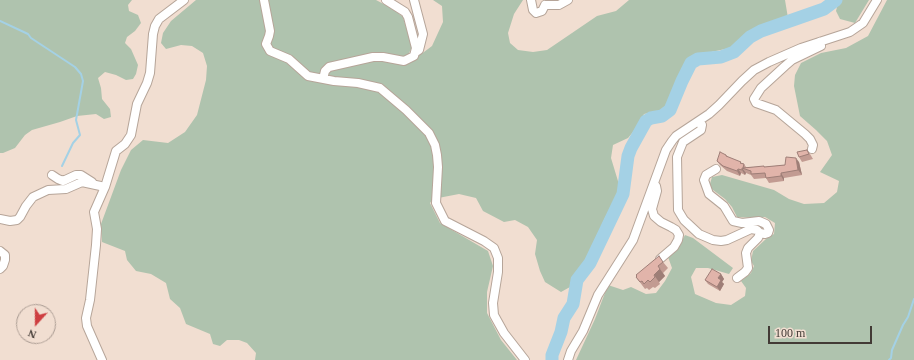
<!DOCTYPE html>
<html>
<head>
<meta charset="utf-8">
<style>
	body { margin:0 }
	#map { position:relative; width:914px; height:360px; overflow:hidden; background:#f1ded1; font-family:Georgia,serif }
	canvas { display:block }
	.north { position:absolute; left:16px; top:304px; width:40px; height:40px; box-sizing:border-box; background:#f1ded1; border:1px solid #ab9c93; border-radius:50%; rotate:201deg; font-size:11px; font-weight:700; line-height:16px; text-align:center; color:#423a35 }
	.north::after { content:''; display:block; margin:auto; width:14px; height:18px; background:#ce3f41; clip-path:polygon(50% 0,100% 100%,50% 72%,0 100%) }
	.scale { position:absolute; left:768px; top:326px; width:104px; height:18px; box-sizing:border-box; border:2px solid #423a35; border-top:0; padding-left:5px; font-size:12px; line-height:14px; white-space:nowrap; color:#423a35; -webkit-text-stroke:3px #f1ded1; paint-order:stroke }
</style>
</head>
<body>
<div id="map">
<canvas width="914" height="360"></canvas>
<div class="north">N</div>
<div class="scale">100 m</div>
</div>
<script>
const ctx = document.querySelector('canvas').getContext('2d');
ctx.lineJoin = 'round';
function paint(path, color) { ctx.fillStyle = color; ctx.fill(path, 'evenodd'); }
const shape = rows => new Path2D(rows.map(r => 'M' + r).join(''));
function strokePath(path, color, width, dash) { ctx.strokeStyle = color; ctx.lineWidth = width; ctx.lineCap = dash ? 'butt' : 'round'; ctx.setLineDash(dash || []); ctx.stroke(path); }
paint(shape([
	[0,0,132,0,128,5,129,11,138,15,141,23,135,31,127,37,125,43,131,49,138,65,136,74,133,79,126,80,116,75,105,72,98,78,101,88,102,99,110,109,111,117,104,119,96,114,77,116,60,122,32,130,25,135,15,148,3,153,0,153],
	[196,0,376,0,393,9,403,17,412,47,409,53,420,55,432,46,443,22,442,6,433,0,523,0,514,14,508,33,510,43,518,50,533,52,547,50,597,16,616,11,629,0,785,0,788,18,759,26,746,34,730,48,697,55,689,63,675,84,670,101,662,110,644,114,638,126,628,138,613,145,611,158,621,191,606,216,583,265,573,278,570,287,561,292,545,282,540,271,535,254,537,240,528,227,515,220,504,222,483,211,476,198,459,194,433,199,430,203,440,223,488,251,493,266,487,292,487,313,501,340,517,360,255,360,256,353,247,343,239,340,227,340,220,346,213,344,210,334,186,324,180,308,170,299,166,283,151,274,136,271,127,260,125,251,102,242,101,224,121,170,131,150,143,140,168,143,185,132,197,115,206,80,207,66,203,53,192,46,181,45,166,49,161,43,163,33,171,21],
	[841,0,869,0,855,23,840,19,836,11,838,3],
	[887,0,914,0,914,360,576,360,595,319,608,285,623,290,631,287,646,294,656,293,665,281,672,268,668,257,678,248,685,235,693,238,733,268,729,274,708,268,696,268,691,277,695,294,716,303,731,305,745,296,746,288,741,281,751,273,754,266,751,261,753,251,767,238,774,234,775,223,765,217,756,218,737,217,732,207,725,199,709,187,712,177,722,175,774,190,789,199,804,204,824,203,837,192,839,181,820,172,832,155,827,141,816,130,800,116,794,86,795,75,801,63,821,53,846,48,868,36]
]), '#afc3ae');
strokePath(shape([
	[0,21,28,34,31,38,75,67,81,74,83,81,76,120,80,135,73,143,62,166],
	[889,360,891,358,892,350,903,325,908,317,914,299]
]), '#a4d1e5', 2);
strokePath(shape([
	[552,360,552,355,561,332,564,318,573,304,577,280,590,263,623,194,628,156,631,148,646,121,651,118,662,116,670,110,682,81,691,63,698,59,721,57,734,52,750,37,761,31,824,9,836,0]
]), '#a4d1e5', 13);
const minor = shape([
	[264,0,270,31,269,36,266,44,270,51,289,59,308,76,334,81,358,83,380,88,406,110,429,133,435,145,437,155,438,167,436,203,445,221,484,241,494,248,498,258,498,272,493,303,494,315,504,333,525,360],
	[414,0,423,34,419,50,416,52],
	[531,0,533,10,536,13,542,11,545,5],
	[545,5,559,5,568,0],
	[323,79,325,71,329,67,373,57,383,57,404,61,414,56,416,48,408,17,405,12,386,0],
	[699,121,702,125,701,130,683,142,677,157,678,210,684,220,699,234,713,240,721,241,727,240,751,229,757,230,760,233,758,238,748,248,746,253,748,268,745,272,737,278],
	[812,149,813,145,810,139,805,134,776,110,756,103,754,99,761,88,785,66,792,60,821,46,819,42],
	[716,169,706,175,704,180,709,194,724,206,733,221,742,223,759,221,766,224,769,230,768,233,765,234,760,233],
	[52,175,58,179,63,181,76,175,81,175,92,182],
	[654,184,656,186,657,191,652,209,654,216,661,222,671,227,676,230,679,235,678,240,674,247,660,259],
	[0,219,10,221,17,220,20,217,26,206,33,197,48,190,66,189,82,182,105,187],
	[0,251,5,255,5,260,3,266,0,269],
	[102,360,87,326,86,318,90,300,96,245,97,229,94,212,105,187,116,151,125,144,131,135,137,104,147,83,150,73,153,34,155,26,159,19,184,0],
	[568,360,571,351,583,331,598,295,633,240,666,150,672,141,676,136,709,114,719,105,742,81,754,70,769,62,801,48,850,32,863,23,877,0]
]);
strokePath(minor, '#b6a599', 10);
strokePath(minor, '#fff', 8);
paint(shape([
	[807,150,810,154,813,159,802,162,799,157],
	[726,155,728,157,744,164,746,167,765,167,785,165,799,162,802,175,784,178,784,181,769,183,766,178,754,179,751,175,746,173,745,175,741,173,740,176,727,171,720,165,717,161],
	[663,262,668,268,663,273,665,276,659,282,660,284,655,288,653,287,649,290,647,288,645,289,636,277],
	[721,274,724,279,722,282,724,284,720,291,708,284,705,280]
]), '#c29b92');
paint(shape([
	[796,158,799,162,802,175,798,170],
	[742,168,746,173,745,175,742,170],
	[738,169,741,173,740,176,737,171],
	[781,173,784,178,784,181,781,176],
	[660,269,665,276,659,282,654,275],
	[721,274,724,279,722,282,724,284,720,291,717,287,718,278]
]), '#9e7e77');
const building = shape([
	[807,150,809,154,799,157,797,152,807,150],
	[720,152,726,155,726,156,741,162,740,163,744,164,743,168,764,166,764,167,785,165,786,157,796,158,798,170,781,173,781,176,766,178,765,173,751,174,751,171,742,168,742,170,738,169,737,171,723,166,717,161,720,152],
	[659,256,663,262,658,266,660,269,654,275,655,277,650,282,648,280,644,284,642,281,640,282,636,277,637,276,636,275,659,256],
	[712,269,721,274,718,278,721,280,717,287,705,280,712,269]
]);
paint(building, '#e1b4aa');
strokePath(building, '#9e7e77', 1);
</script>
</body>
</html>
